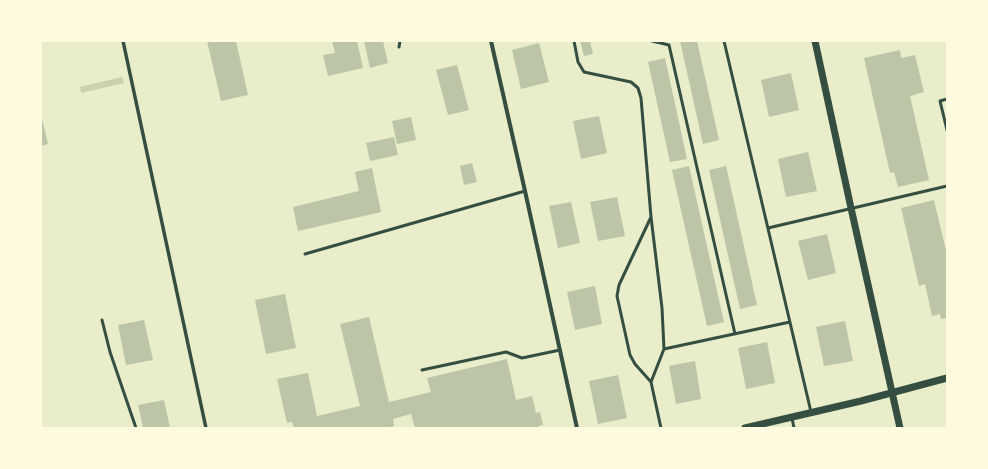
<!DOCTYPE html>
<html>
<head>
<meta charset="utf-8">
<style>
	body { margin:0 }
	#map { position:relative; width:988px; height:469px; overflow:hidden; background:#e9edc9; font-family:"Roboto Condensed",sans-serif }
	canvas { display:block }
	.frame { position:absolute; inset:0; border:42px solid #fefae0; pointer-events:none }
</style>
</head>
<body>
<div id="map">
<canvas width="988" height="469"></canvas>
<div class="frame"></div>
</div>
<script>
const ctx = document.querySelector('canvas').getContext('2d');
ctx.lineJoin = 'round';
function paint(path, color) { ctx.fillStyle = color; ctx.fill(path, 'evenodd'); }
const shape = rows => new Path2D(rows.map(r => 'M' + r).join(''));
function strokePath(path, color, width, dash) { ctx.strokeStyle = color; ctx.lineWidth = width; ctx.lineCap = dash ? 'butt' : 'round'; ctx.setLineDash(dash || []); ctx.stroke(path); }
paint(shape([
	[122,77,124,83,81,93,80,87]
]), '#cad2ad');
paint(shape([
	[207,41,236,41,248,95,221,101],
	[332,41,357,41,363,68,328,76,323,55,335,53],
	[364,41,383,41,388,63,370,68],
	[580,41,590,41,593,54,584,56],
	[680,41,697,41,719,140,703,144],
	[539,43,549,82,521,89,512,50],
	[900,50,901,58,915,55,924,92,910,96,929,180,898,187,894,172,890,173,864,58],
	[665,58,687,159,670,162,648,62],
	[457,65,469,110,448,115,436,70],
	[791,73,799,110,769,117,761,80],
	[41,114,48,144,41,146],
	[599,116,607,153,581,159,573,121],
	[411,117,416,140,397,144,392,121],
	[394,137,398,155,370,161,366,143],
	[808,152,817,191,786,197,778,159],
	[472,163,477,182,464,185,460,166],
	[689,166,724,322,707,326,672,170],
	[726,166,757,305,740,309,709,170],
	[372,168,381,212,298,231,293,207,359,191,355,172],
	[617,197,625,236,598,241,590,202],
	[934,200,947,255,947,318,941,319,940,314,932,316,925,284,919,286,901,208],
	[571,202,580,243,558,248,549,206],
	[827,234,836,273,808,280,798,241],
	[595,286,602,324,575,330,567,292],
	[285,294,296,348,266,354,255,300],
	[369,317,389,402,431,392,427,378,507,359,516,400,532,396,536,413,540,412,543,425,538,426,539,427,535,428,415,428,411,414,393,419,394,426,386,428,294,428,292,422,287,423,277,379,308,373,317,416,360,406,340,324],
	[144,320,153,360,126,365,118,325],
	[845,321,853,361,824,366,816,327],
	[767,342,775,383,746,389,738,348],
	[695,361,701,399,676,404,669,366],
	[618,375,627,418,598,424,589,381],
	[164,400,170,428,143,428,138,405]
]), '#bcc5a7');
strokePath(shape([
	[574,41,578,62,584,72,631,82,638,88,641,98,651,217,619,285,617,296,630,355,635,364,651,382,661,428],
	[652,41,669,45,735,334],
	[724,41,811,412],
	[399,47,400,41],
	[947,99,940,101,947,130],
	[651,217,662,308,664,349,651,382],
	[768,228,947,186],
	[305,254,525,191],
	[102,320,110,352,136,428],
	[664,349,790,322],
	[422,370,506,352,522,358,560,350],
	[792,418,794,428]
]), '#344e41', 3);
strokePath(shape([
	[123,41,206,428]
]), '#344e41', 3.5);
strokePath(shape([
	[491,41,525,191,577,428]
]), '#344e41', 4);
strokePath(shape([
	[815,41,851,208,900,428],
	[745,428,861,401,947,378]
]), '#344e41', 7);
</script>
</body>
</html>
